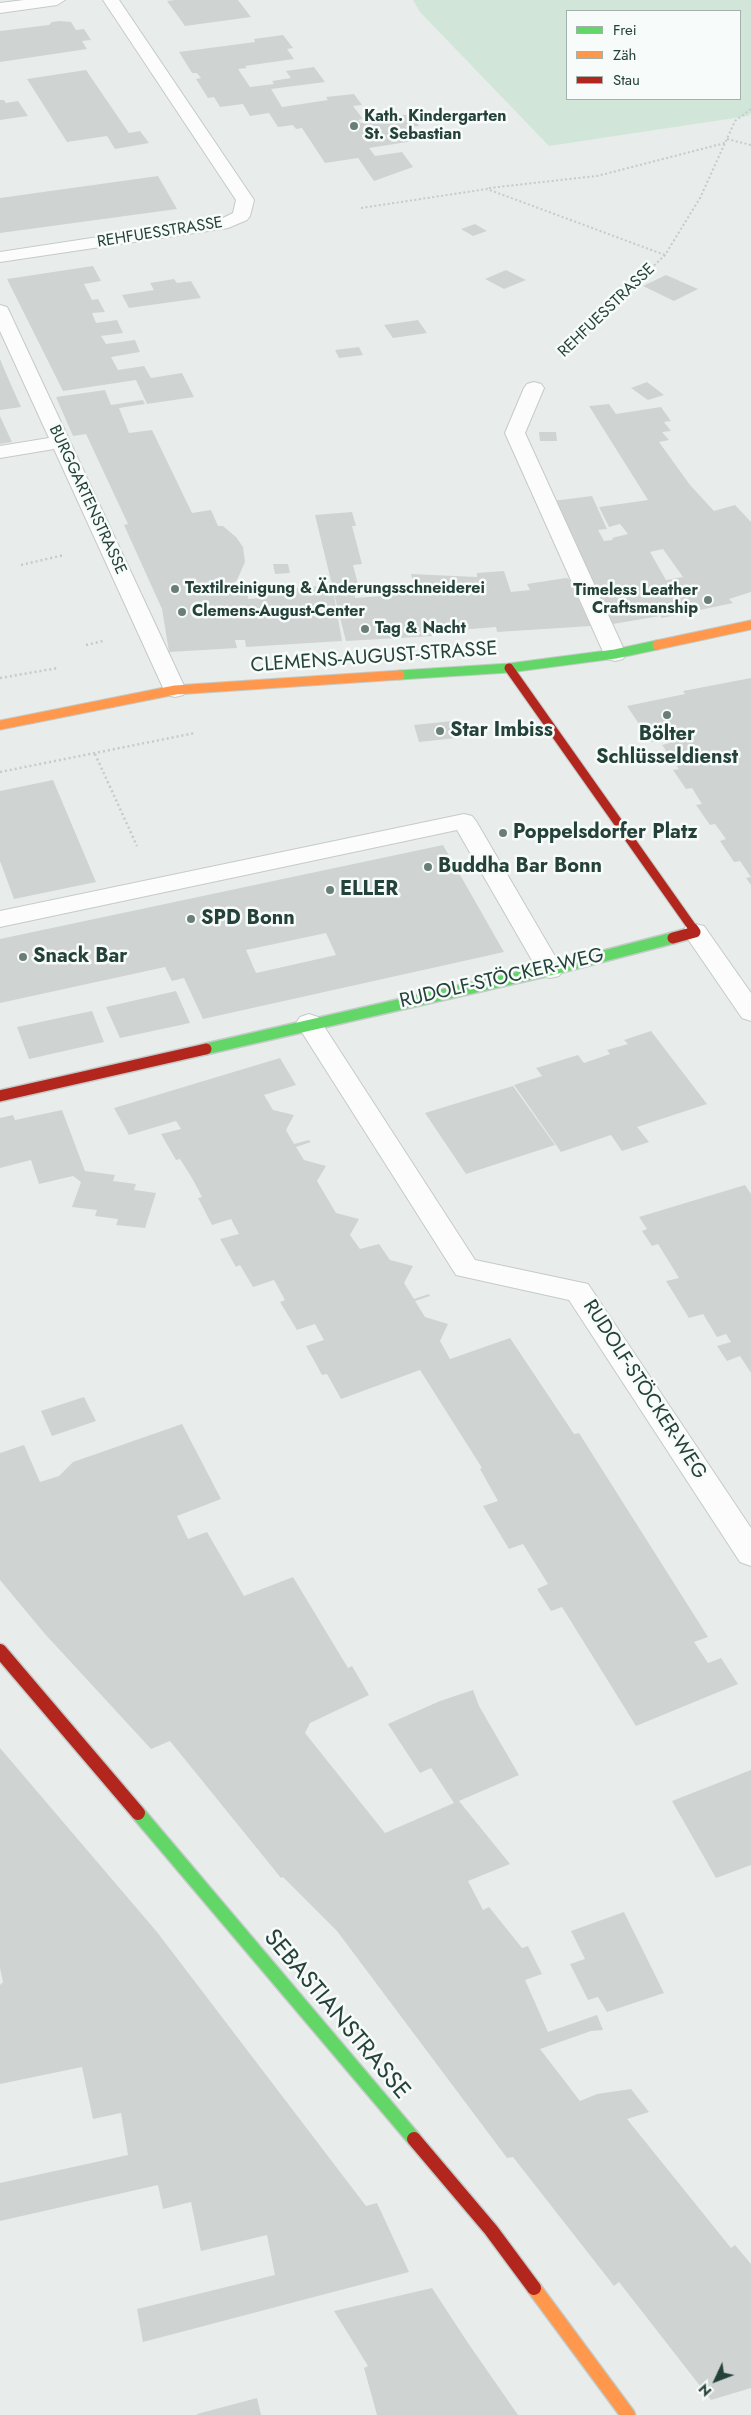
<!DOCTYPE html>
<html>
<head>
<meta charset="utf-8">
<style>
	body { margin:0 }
	#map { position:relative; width:751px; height:2415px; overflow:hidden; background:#e8edeb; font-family:Jost,sans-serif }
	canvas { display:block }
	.legend { position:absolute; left:566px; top:10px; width:175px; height:90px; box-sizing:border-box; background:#f7fbf9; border:1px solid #a3b1ad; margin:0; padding:6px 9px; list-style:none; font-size:15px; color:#24423a }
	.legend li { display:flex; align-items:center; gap:10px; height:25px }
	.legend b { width:25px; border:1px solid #a3b1ad }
	.north { position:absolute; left:691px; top:2355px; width:50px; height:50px; -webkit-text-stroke:4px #f7fbf9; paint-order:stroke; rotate:227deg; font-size:14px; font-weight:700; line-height:20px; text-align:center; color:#24423a }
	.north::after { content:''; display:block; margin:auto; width:18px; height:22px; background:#24423a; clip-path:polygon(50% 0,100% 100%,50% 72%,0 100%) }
</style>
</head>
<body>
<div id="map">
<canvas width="751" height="2415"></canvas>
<ul class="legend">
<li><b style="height:6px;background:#63d668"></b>Frei</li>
<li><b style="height:6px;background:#ff974d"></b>Zäh</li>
<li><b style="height:6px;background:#b3261e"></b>Stau</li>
</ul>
<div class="north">N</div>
</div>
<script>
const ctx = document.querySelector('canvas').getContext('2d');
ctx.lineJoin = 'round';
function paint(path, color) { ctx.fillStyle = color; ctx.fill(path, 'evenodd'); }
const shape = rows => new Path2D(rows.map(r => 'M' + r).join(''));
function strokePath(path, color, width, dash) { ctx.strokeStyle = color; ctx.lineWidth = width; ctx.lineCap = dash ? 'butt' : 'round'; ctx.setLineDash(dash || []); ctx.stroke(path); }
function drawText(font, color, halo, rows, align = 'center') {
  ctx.font = font + ' Jost,sans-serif'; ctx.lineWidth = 5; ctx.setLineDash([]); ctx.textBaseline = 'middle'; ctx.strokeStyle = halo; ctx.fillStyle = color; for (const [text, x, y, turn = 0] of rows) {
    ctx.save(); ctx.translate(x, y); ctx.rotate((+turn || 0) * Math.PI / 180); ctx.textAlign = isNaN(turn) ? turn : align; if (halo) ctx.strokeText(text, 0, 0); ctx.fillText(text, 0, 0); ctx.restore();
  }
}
paint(shape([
	[413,0,751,0,751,113,748,116,549,146,420,12],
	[567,11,740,11,740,99,567,99]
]), '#d1e6d8');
paint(shape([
	[175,0,238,0,251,17,185,26,167,1],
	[60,21,71,22,76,30,84,29,91,40,82,41,87,49,0,62,0,31,49,25,52,22],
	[283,35,293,48,287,49,294,59,245,66,247,68,238,69,250,87,274,84,272,81,291,78,286,71,314,67,325,82,271,89,282,107,328,100,326,97,354,94,362,105,353,106,363,119,358,120,361,123,410,114,419,126,410,127,420,140,369,148,375,156,402,152,413,167,374,181,358,158,325,163,302,128,296,129,293,125,278,127,269,113,250,116,243,104,220,107,214,97,208,98,196,79,201,78,197,73,192,73,179,52,255,42,254,39],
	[86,70,129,133,140,131,149,143,115,149,107,136,67,142,27,79],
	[0,100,4,100,6,103,18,101,28,116,0,120],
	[158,176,177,209,0,233,0,198],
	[475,224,487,231,473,236,461,229],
	[93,266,101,281,84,284,92,300,98,299,105,312,92,313,96,323,117,320,123,333,101,336,106,344,135,340,140,352,111,357,118,370,144,366,151,378,182,373,194,397,147,404,136,380,63,391,7,279],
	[506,270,526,280,504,289,485,279],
	[666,275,698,289,674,301,643,286],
	[174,279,177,283,191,281,201,298,129,308,122,295,154,290,150,283],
	[418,320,427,333,393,338,384,325],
	[359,347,363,355,339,358,335,350],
	[0,359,11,385,21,407,0,410],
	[647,382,664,395,648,400,631,388],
	[105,390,111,405,143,400,145,404,119,408,129,433,152,430,192,513,211,510,218,526,223,526,236,537,243,547,245,562,237,580,233,585,227,585,228,589,247,587,248,599,261,598,260,592,272,590,332,585,315,515,352,512,356,526,352,526,362,564,353,565,360,592,354,592,355,598,394,595,393,590,415,588,411,574,477,577,477,573,504,571,511,592,530,590,527,584,566,578,569,579,591,626,497,632,496,627,433,632,433,636,346,641,333,590,342,641,246,647,245,640,235,640,237,648,169,652,162,609,124,525,128,524,86,434,73,436,56,397],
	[609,404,616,414,661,407,671,421,664,422,671,431,662,432,669,440,659,442,690,485,714,511,735,505,751,522,751,592,729,599,733,603,662,618,660,616,613,624,595,592,571,533,568,533,552,501,592,496,607,529,598,530,604,541,613,540,612,538,628,534,620,524,609,527,599,507,648,500,589,406],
	[663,549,683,577,666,580,650,552],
	[0,416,12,442,0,444],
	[539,432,556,432,557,441,540,441],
	[273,564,288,564,290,573,275,574],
	[751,678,751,885,746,878,751,877,740,861,734,862,720,841,726,839,715,824,710,825,696,805,702,804,692,788,686,789,673,770,679,769,662,745,670,743,667,739,651,742,627,706,685,694,683,691],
	[461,720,466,737,419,742,414,725],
	[53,780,96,882,14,899,0,861,0,791],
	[443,845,504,952,203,1019,184,978,172,981,165,967,0,1003,0,939],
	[326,933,336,955,256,973,246,950],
	[176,991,190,1023,120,1038,106,1007],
	[92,1011,104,1042,29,1059,17,1027],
	[651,1031,707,1104,637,1127,649,1142,622,1151,611,1135,561,1152,514,1085,542,1076,536,1068,578,1055,584,1063,610,1054,607,1050,628,1044,624,1040],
	[280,1058,296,1085,264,1095,273,1110,294,1115,286,1130,294,1144,309,1140,311,1142,296,1147,304,1160,326,1166,317,1181,336,1213,359,1219,350,1235,360,1249,379,1244,390,1260,413,1266,404,1283,414,1299,429,1294,430,1296,415,1301,425,1317,448,1324,440,1341,450,1359,510,1338,574,1434,579,1433,708,1637,694,1642,708,1663,721,1658,738,1684,636,1726,562,1607,551,1611,537,1589,548,1584,523,1544,509,1549,483,1506,498,1501,480,1469,482,1468,420,1370,341,1399,327,1374,322,1375,306,1346,324,1340,315,1324,297,1330,280,1302,285,1300,274,1280,253,1287,240,1265,236,1267,220,1239,239,1234,231,1219,212,1225,198,1198,202,1197,192,1178,180,1159,176,1160,161,1134,181,1129,176,1121,129,1135,114,1108],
	[513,1086,555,1145,466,1174,425,1113],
	[62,1110,85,1171,115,1175,113,1181,136,1184,134,1190,156,1193,145,1228,116,1225,118,1219,95,1216,97,1210,72,1207,81,1182,73,1176,39,1184,31,1160,0,1168,0,1118,13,1115,15,1120],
	[745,1185,751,1194,751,1373,740,1356,727,1361,717,1346,731,1342,726,1334,717,1337,703,1314,689,1318,666,1281,679,1278,658,1244,652,1246,642,1231,647,1229,639,1217],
	[84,1397,96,1421,52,1436,41,1411],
	[182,1424,221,1499,177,1516,188,1539,207,1532,244,1596,293,1577,348,1668,352,1666,369,1695,310,1723,305,1733,385,1833,454,1803,431,1768,420,1773,388,1724,440,1701,473,1690,479,1706,519,1775,459,1801,510,1864,468,1881,483,1910,489,1907,522,1948,528,1946,542,1974,525,1980,548,2032,597,2015,603,2030,591,2031,540,2049,580,2101,597,2094,631,2089,649,2112,627,2119,731,2248,735,2245,751,2264,751,2388,711,2400,619,2282,614,2286,513,2157,507,2158,337,1931,283,1877,281,1878,170,1741,151,1749,45,1634,0,1580,0,1453,24,1445,40,1482,59,1476,73,1462],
	[0,1748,157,1932,366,2206,377,2203,409,2272,143,2342,137,2309,275,2275,267,2235,201,2251,191,2202,163,2209,158,2185,0,2221,0,2183,128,2155,121,2113,93,2119,82,2067,0,2084,0,1985,3,1982,0,1968],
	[751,1770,751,1865,716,1878,672,1801],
	[624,1912,664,1993,607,2012,598,1997,588,2000,570,1964,585,1959,571,1931],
	[432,2288,468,2343,518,2415,377,2415,364,2368,368,2366,334,2311],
	[257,2398,261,2415,197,2415,197,2414]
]), '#cfd4d2');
const lane = shape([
	[534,382,541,384,544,388,525,433,626,654,623,659,615,661,607,659,604,654,505,433,524,388,527,384,534,382],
	[464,814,472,816,476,821,563,970,559,976,550,978,541,976,457,830,0,927,0,911,464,814],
	[695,924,704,926,751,993,751,1021,742,1018,683,932,686,926,695,924]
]);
const street = shape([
	[24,0,65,0,57,5,0,13,0,3,24,0],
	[103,0,119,0,254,200,250,216,247,220,228,228,0,262,0,252,223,218,233,213,236,200,103,0],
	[0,305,7,307,9,311,186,690,183,695,175,697,167,695,164,690,54,449,0,458,0,446,49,438,0,331,0,305],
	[309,1014,318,1017,475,1260,588,1284,751,1528,751,1566,740,1562,569,1300,456,1275,296,1023,300,1017,309,1014]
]);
const fastFar2 = shape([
	[400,675,509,668,615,654,657,645]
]);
const fastFar1 = shape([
	[206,1049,550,970,673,938]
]);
const fast = shape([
	[138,1813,414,2139]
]);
const slowFar1 = shape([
	[657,645,751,625],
	[0,725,175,690,400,675]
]);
const slow = shape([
	[534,2288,628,2415]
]);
const jamFar2 = shape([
	[509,668,694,930]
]);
const jamFar1 = shape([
	[673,938,695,932,693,929],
	[0,1096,206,1049]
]);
const jam = shape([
	[0,1651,138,1813],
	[414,2139,491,2230,534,2288]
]);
strokePath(lane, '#c5cac8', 2);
strokePath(street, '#c5cac8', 2);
strokePath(fastFar2, '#c3cbc8', 11);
strokePath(fastFar1, '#c3cbc8', 14);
strokePath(fast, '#c3cbc8', 17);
strokePath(slowFar1, '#c3cbc8', 11);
strokePath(slow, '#c3cbc8', 17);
strokePath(jamFar2, '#c3cbc8', 11);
strokePath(jamFar1, '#c3cbc8', 14);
strokePath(jam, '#c3cbc8', 17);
strokePath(shape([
	[727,139,751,145],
	[489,188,597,176,725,143],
	[361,208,487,189,665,255],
	[560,356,665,255,700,198,735,121,751,109]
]), '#c3ccca', 2, [2, 2.5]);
strokePath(shape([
	[21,565,64,555],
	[86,645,103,641],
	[0,678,58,668],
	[95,754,137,846],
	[0,772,195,733]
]), '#c3ccca', 2.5, [2, 3]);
paint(lane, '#fcfcfc');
paint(street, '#fcfcfc');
strokePath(fastFar2, '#63d668', 9);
strokePath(fastFar1, '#63d668', 11);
strokePath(fast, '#63d668', 14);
strokePath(slowFar1, '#ff974d', 9);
strokePath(slow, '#ff974d', 14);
strokePath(jamFar2, '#b3261e', 9);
strokePath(jamFar1, '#b3261e', 11);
strokePath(jam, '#b3261e', 14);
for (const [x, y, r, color] of [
	[354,126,5,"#697e78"],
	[175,589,5,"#697e78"],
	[708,600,5,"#697e78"],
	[182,612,5,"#697e78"],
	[365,629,5,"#697e78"],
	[667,715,5,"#697e78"],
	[440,731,5,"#697e78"],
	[503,833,5,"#697e78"],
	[428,867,5,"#697e78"],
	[330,890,5,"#697e78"],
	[191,919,5,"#697e78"],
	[23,957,5,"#697e78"]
]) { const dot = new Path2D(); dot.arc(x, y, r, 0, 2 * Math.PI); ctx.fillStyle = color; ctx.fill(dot); strokePath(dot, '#f7fbf9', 2); }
drawText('bold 16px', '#24423a', '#f7fbf9', [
	["Kath. Kindergarten",364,117],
	["St. Sebastian",364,135],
	["Textilreinigung & Änderungsschneiderei",185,589],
	["Timeless Leather",698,591,"right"],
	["Craftsmanship",698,609,"right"],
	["Clemens-August-Center",192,612],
	["Tag & Nacht",375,629]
], 'left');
drawText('16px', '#24423a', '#f7fbf9', [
	["REHFUESSTRASSE",160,233,-9],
	["REHFUESSTRASSE",607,311,-44],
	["BURGGARTENSTRASSE",87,500,65]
]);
drawText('20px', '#24423a', '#f7fbf9', [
	["CLEMENS-AUGUST-STRASSE",374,658,-4],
	["RUDOLF-STÖCKER-WEG",502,979,-13],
	["RUDOLF-STÖCKER-WEG",644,1390,57]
]);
drawText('bold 20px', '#24423a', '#f7fbf9', [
	["Star Imbiss",450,731],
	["Bölter",667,735,"center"],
	["Schlüsseldienst",667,758,"center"],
	["Poppelsdorfer Platz",513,833],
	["Buddha Bar Bonn",438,867],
	["ELLER",340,890],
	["SPD Bonn",201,919],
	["Snack Bar",33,957]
], 'left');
drawText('24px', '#24423a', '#f7fbf9', [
	["SEBASTIANSTRASSE",336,2015,50]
]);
</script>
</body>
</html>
